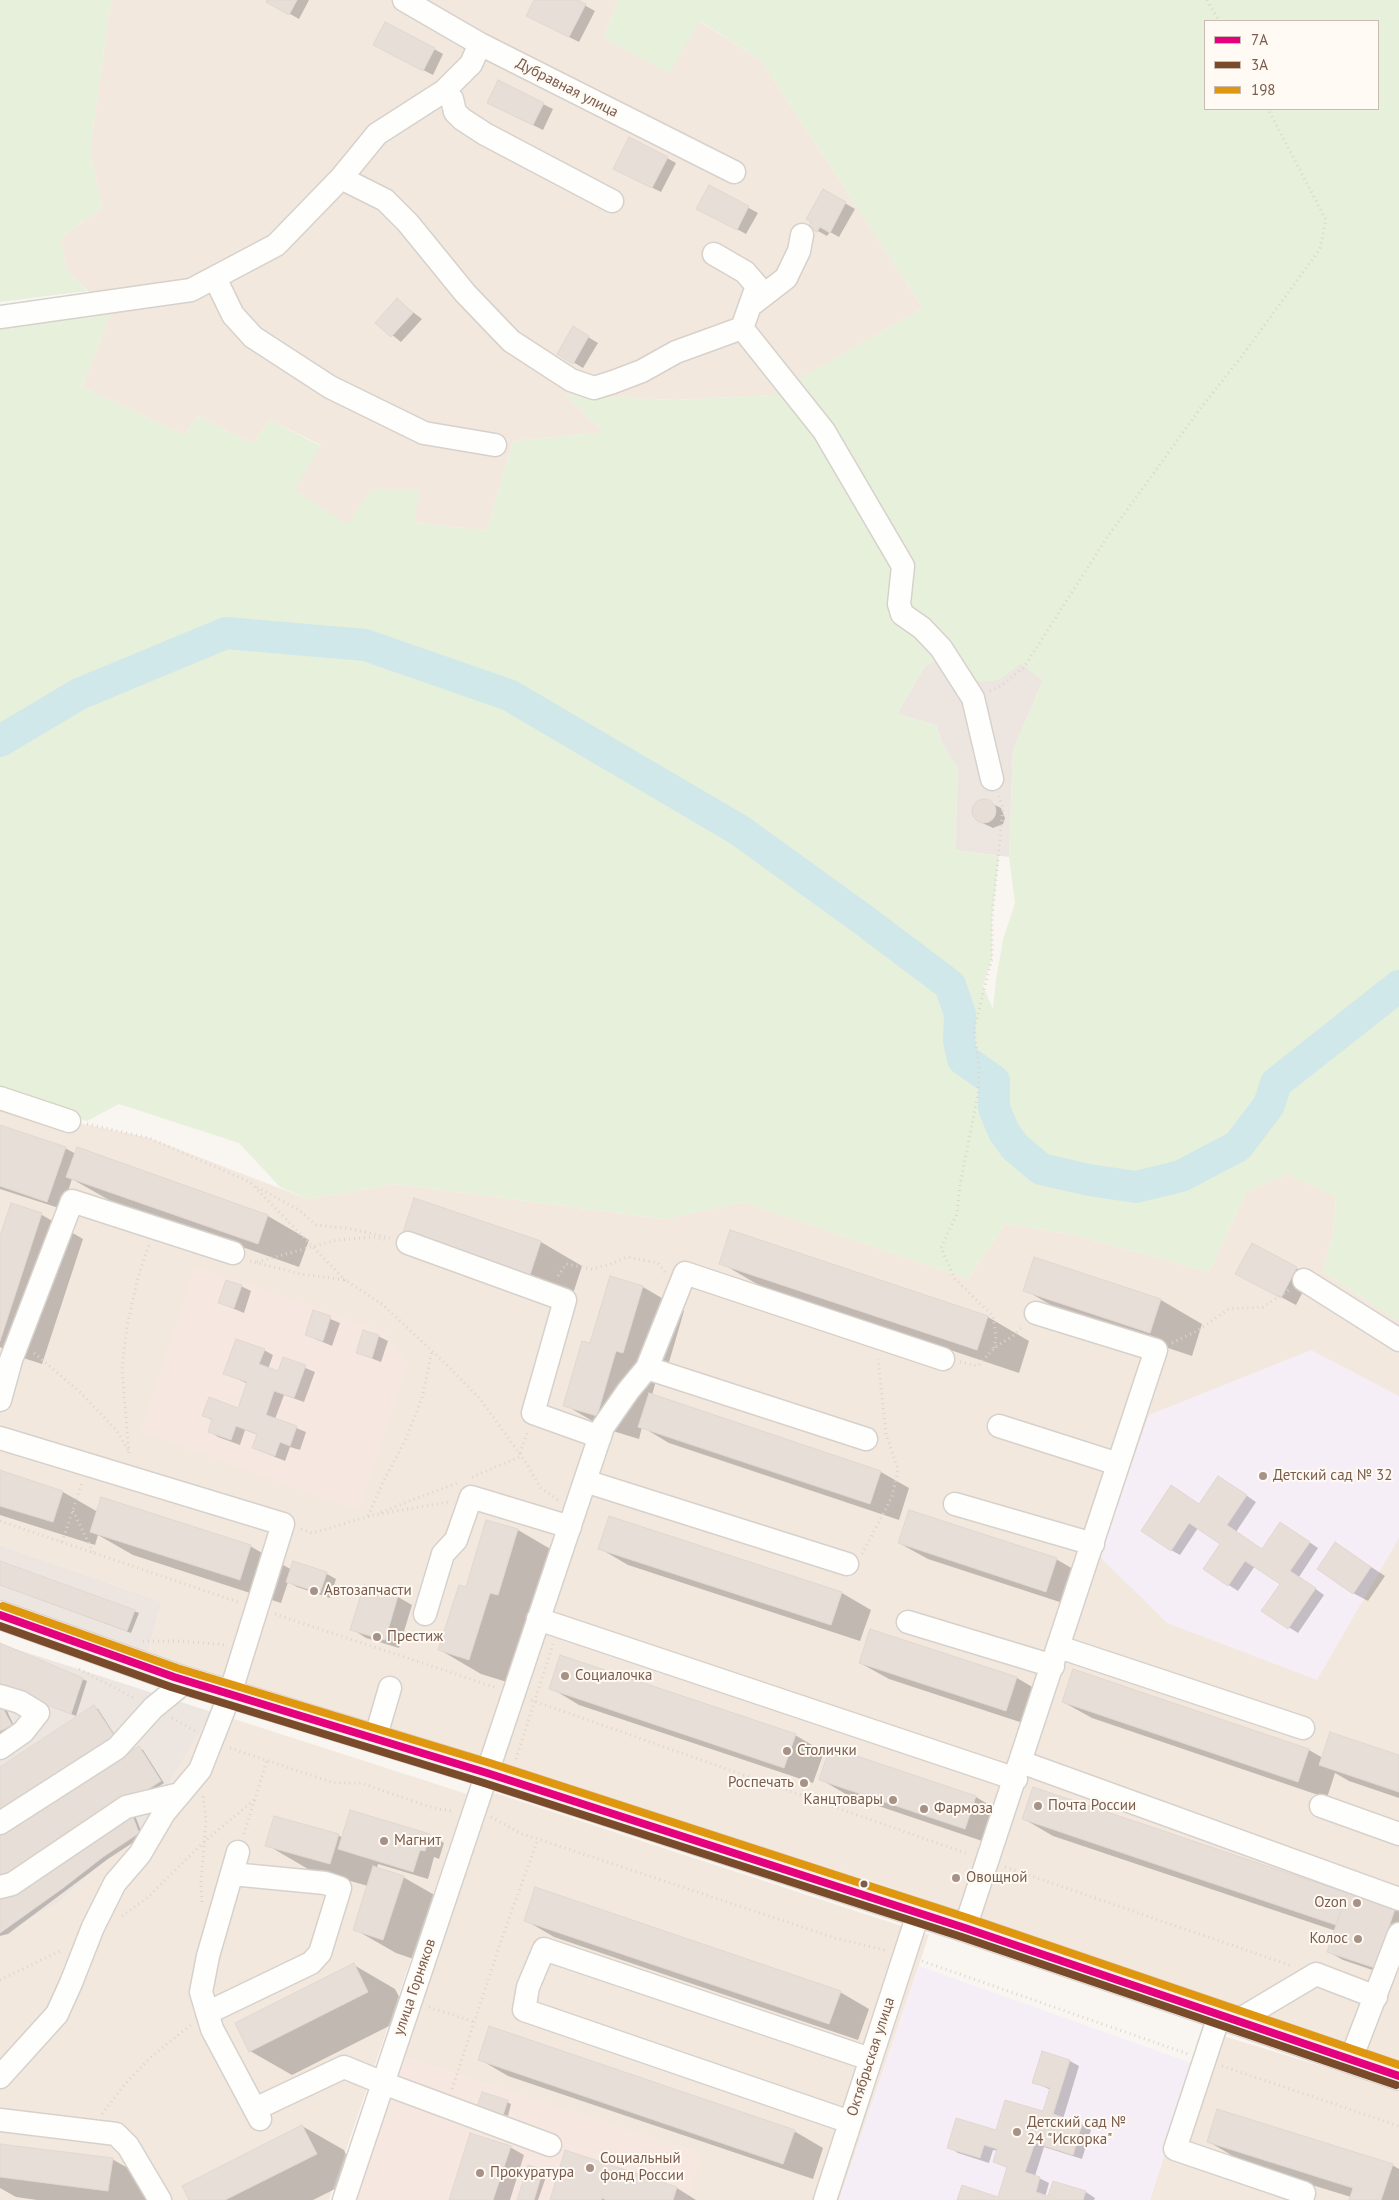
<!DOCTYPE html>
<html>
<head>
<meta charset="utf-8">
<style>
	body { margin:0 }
	#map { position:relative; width:1399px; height:2200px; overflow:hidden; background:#f9f5f0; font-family:"PT Sans",sans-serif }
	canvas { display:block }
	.legend { position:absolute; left:1204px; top:20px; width:175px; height:90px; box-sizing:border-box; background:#fffaf3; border:1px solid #cabbb1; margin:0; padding:6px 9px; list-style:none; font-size:15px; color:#7a5c4d }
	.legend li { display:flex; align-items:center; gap:10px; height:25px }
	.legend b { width:25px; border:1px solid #cabbb1 }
</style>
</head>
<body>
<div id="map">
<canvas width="1399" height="2200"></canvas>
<ul class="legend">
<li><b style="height:6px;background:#e5007d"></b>7А</li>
<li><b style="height:6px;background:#7a4b2a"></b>3А</li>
<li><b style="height:6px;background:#de970f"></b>198</li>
</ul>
</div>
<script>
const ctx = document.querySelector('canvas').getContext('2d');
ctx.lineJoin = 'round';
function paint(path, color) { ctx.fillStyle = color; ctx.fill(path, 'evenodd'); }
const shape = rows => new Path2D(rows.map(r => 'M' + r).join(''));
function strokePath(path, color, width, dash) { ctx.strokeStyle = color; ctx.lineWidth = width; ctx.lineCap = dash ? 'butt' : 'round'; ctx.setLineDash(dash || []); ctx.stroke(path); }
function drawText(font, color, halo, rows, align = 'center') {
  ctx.font = font + ' "PT Sans",sans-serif'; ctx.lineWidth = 4; ctx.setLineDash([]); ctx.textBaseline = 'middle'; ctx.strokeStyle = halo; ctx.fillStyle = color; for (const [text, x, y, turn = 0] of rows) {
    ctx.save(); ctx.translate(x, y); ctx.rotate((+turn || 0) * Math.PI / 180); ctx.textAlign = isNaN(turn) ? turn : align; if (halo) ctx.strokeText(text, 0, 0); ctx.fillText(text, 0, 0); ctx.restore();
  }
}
paint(shape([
	[111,0,618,0,604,38,669,72,699,21,761,60,923,308,772,395,674,400,565,395,604,432,513,441,487,531,414,522,419,489,372,489,347,526,293,489,321,445,270,420,253,444,198,416,184,435,82,387,111,313,66,270,61,237,102,208,90,150],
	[0,1098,69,1121,149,1138,308,1199,396,1184,664,1219,744,1202,968,1279,1005,1224,1071,1234,1209,1272,1246,1192,1287,1174,1336,1196,1333,1235,1323,1272,1399,1321,1399,2064,877,1883,147,1654,162,1602,0,1545],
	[212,1712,467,1794,329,2200,0,2200,0,1936,58,1903,142,1828],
	[495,1793,929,1935,839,2200,686,2200,700,2154,400,2056,488,1796],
	[1204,2030,1399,2090,1399,2200,1150,2200]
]), '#f2e8de');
paint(shape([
	[195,1267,383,1331,408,1363,359,1511,141,1431],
	[400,2056,701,2154,686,2200,354,2200]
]), '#f6e8e1');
paint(shape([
	[986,637,1043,680,1013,751,1009,857,955,850,958,768,943,745,936,725,897,714,925,666],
	[0,1545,162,1602,147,1654,0,1603],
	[0,1644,212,1712,142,1828,58,1903,0,1936]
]), '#ede5e0');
paint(shape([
	[1311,1350,1399,1396,1399,1538,1317,1680,1167,1623,1099,1556,1149,1415],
	[919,1966,1194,2064,1150,2200,839,2200]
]), '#f6eef6');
paint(shape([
	[0,0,111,0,90,150,102,208,61,237,66,270,87,291,0,302],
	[618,0,1399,0,1399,1321,1323,1272,1333,1235,1336,1197,1287,1174,1246,1192,1209,1272,1071,1234,1005,1224,968,1279,744,1202,664,1219,396,1184,308,1199,280,1187,239,1143,119,1104,87,1121,0,1094,0,317,99,303,111,313,82,387,184,435,198,416,253,444,270,420,321,446,294,489,347,525,372,489,420,489,414,522,487,531,513,441,604,432,565,395,674,400,771,395,923,308,761,60,700,21,669,73,604,38],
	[1205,21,1378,21,1378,109,1205,109],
	[919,631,970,678,980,682,999,680,1021,664,1043,680,1013,751,1009,857,1015,903,1003,940,996,980,993,1009,983,986,992,958,992,918,999,856,955,850,958,768,943,745,936,725,897,714,925,666,939,659]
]), '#e7f0db');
paint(shape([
	[268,0,309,0,299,19,267,1],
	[536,0,575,0,595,11,579,42,537,21],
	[434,49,443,54,433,75,384,50],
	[499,82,553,109,543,130,498,108],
	[667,158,676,163,661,192,624,174],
	[709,186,758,213,746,234,707,213],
	[824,191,855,209,839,237,830,232,827,236,809,226],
	[397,300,422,319,401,342,377,323],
	[573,328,598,343,583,368,558,353],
	[984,800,1001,808,1005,818,1003,824,993,828,976,820,972,813,976,802],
	[0,1126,65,1148,76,1154,268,1216,309,1240,299,1267,109,1200,72,1179,62,1209,0,1189],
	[415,1200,541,1242,582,1266,572,1297,404,1231],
	[12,1205,42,1215,83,1239,42,1364,11,1354,0,1347,0,1239],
	[731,1232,988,1317,1029,1341,1019,1373,762,1287,721,1263],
	[1035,1259,1161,1300,1202,1324,1192,1356,1066,1314,1025,1290],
	[1296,1268,1311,1276,1296,1305,1251,1281],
	[241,1286,251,1291,244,1313,220,1303],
	[643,1287,684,1311,665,1376,658,1374,652,1395,881,1472,909,1488,899,1520,669,1443,642,1427,639,1439,606,1429,565,1405,590,1345],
	[314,1312,340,1323,332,1346,306,1335],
	[378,1336,388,1341,381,1362,358,1353],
	[264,1350,273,1355,268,1369,279,1373,284,1359,315,1372,304,1402,284,1395,275,1419,306,1432,300,1450,290,1447,285,1461,253,1448,258,1435,245,1430,240,1445,218,1437,209,1431,213,1421,204,1415,239,1409,248,1384,225,1373],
	[0,1472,63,1492,98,1512,250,1546,292,1570,294,1563,327,1574,336,1579,330,1598,297,1587,288,1582,281,1603,133,1555,98,1535,95,1545,0,1515],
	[1228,1483,1256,1502,1236,1532,1263,1550,1290,1529,1318,1548,1299,1577,1324,1595,1298,1633,1263,1611,1281,1583,1255,1566,1238,1591,1204,1569,1221,1543,1198,1528,1180,1555,1171,1550,1200,1505],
	[609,1517,842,1593,871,1610,860,1641,628,1565,599,1548],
	[518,1530,559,1554,510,1683,481,1674,440,1650,466,1588],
	[899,1543,1056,1559,1085,1576,1075,1607,928,1559],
	[1336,1544,1385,1576,1368,1601,1353,1593],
	[0,1562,134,1611,139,1613,131,1633,0,1585],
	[365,1587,398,1597,412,1605,399,1648,366,1638,352,1629],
	[871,1631,1017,1678,1046,1695,1035,1727,889,1679,860,1663],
	[0,1645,87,1681,76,1716,0,1686],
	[1074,1670,1309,1750,1323,1758,1399,1756,1399,1798,1349,1781,1335,1773,1327,1798,1092,1718,1063,1702],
	[551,1688,795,1735,824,1752,813,1783,579,1705],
	[94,1707,98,1709,118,1740,0,1768],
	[2,1709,7,1711,15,1728,0,1735,0,1710],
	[139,1748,143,1750,164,1783,4,1885,0,1836],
	[820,1779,976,1797,1004,1814,994,1845,849,1796],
	[351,1811,430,1835,444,1843,439,1859,434,1857,428,1879,378,1864,377,1869,403,1877,445,1901,425,1963,396,1953,354,1929,368,1886,308,1869,267,1845,338,1835,343,1838],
	[134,1813,143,1836,108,1859,8,1934,0,1936,0,1903],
	[1024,1819,1399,1905,1399,1948,1390,1976,1343,1960,1329,1952,1336,1931,1053,1836],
	[525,1920,840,1992,869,2009,858,2040,554,1937],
	[354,1965,395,1989,409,2016,292,2075,250,2051],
	[479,2059,794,2131,823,2148,813,2179,508,2076],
	[1070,2061,1079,2066,1063,2119,1082,2125,1091,2130,1082,2159,1044,2147,1035,2176,1049,2183,1045,2197,1049,2198,1054,2182,1086,2192,1095,2198,1094,2200,958,2200,999,2198,1008,2168,994,2162,998,2151,993,2150,989,2163,958,2153,949,2147,997,2132,1044,2113,1051,2090,1033,2082],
	[507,2102,511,2104,508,2116,483,2108],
	[302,2126,344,2150,357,2178,313,2200,190,2200],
	[1209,2142,1392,2165,1399,2169,1399,2200,1350,2200,1351,2197,1250,2166],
	[0,2145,112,2159,154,2183,152,2200,37,2200,16,2197,0,2188],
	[510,2147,524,2155,510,2200,451,2200],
	[529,2167,547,2174,538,2200,519,2200],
	[677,2188,696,2200,551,2200]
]), '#0003');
strokePath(shape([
	[0,741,79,694,226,633,365,645,509,695,739,830,861,918,950,985,960,1014,959,1041,963,1059,994,1081,994,1108,1004,1132,1015,1147,1041,1169,1089,1180,1136,1187,1181,1176,1238,1146,1269,1105,1276,1083,1399,986]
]), '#d0e8ea', 32);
const building = shape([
	[267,0,297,0,289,15,266,2,267,0],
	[534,0,578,0,586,4,569,37,526,16,534,0],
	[385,22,435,48,423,71,373,45,385,22],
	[498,80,544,103,533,125,487,103,498,80],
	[629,137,668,157,652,188,613,169,629,137],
	[709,185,749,206,737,230,696,209,709,185],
	[823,189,846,202,830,233,820,227,817,232,808,227,811,222,806,219,823,189],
	[397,298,413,313,391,337,375,323,397,298],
	[573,326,589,336,573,364,557,354,573,326],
	'972 811a12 12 0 1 1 24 0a12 12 0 1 1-24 0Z',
	[0,1125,66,1147,47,1202,0,1186,0,1125],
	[77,1147,268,1215,258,1244,66,1177,77,1147],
	[414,1198,541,1241,530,1275,403,1232,414,1198],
	[11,1203,42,1213,0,1341,0,1236,11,1203],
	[730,1230,988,1316,977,1350,719,1264,730,1230],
	[1252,1243,1297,1267,1281,1298,1235,1274,1252,1243],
	[1034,1257,1161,1299,1150,1333,1023,1291,1034,1257],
	[610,1276,643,1286,623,1353,616,1351,597,1416,563,1406,582,1341,590,1343,610,1276],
	[226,1280,242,1285,234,1308,218,1303,226,1280],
	[313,1310,331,1316,323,1341,305,1335,313,1310],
	[363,1330,379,1335,372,1358,356,1353,363,1330],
	[236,1339,265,1349,259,1364,278,1371,283,1357,306,1365,294,1398,274,1391,266,1415,297,1426,290,1446,280,1442,275,1456,252,1448,257,1434,236,1426,231,1440,208,1432,212,1419,202,1416,209,1397,238,1408,247,1382,223,1374,236,1339],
	[649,1393,881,1471,870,1504,638,1427,649,1393],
	[0,1470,63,1491,53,1522,0,1506,0,1470],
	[1218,1476,1247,1495,1227,1525,1262,1549,1280,1522,1310,1542,1290,1571,1316,1588,1288,1629,1261,1611,1280,1584,1245,1561,1228,1586,1203,1569,1220,1544,1189,1523,1171,1551,1141,1531,1171,1485,1199,1504,1218,1476],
	[101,1497,251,1545,240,1580,90,1532,101,1497],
	[909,1510,1057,1558,1046,1592,898,1543,909,1510],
	[609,1516,842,1592,831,1625,598,1549,609,1516],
	[486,1520,518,1529,498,1595,490,1593,469,1660,438,1650,459,1585,466,1587,486,1520],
	[1335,1542,1371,1567,1353,1594,1317,1569,1335,1542],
	[0,1561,135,1610,127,1631,0,1585,0,1561],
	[293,1561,327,1572,320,1593,286,1582,293,1561],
	[364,1585,398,1596,385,1640,350,1630,364,1585],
	[870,1629,1017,1677,1006,1711,859,1663,870,1629],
	[0,1643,83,1678,71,1714,0,1687,0,1643],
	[560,1655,796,1734,784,1768,549,1689,560,1655],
	[1073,1669,1309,1749,1298,1782,1062,1702,1073,1669],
	[94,1705,115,1737,0,1812,0,1767,94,1705],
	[2,1707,12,1725,0,1731,0,1708,2,1707],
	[1330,1732,1399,1755,1399,1792,1319,1765,1330,1732],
	[139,1746,161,1781,0,1883,0,1835,139,1746],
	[830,1747,976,1796,965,1829,819,1780,830,1747],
	[1033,1787,1347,1893,1336,1925,1022,1819,1033,1787],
	[130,1809,139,1833,103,1857,63,1888,0,1933,0,1901,12,1890,130,1809],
	[350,1810,430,1834,425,1851,420,1850,413,1872,338,1849,350,1810],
	[274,1816,339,1834,330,1864,265,1846,274,1816],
	[373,1866,404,1876,383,1940,353,1930,373,1866],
	[535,1887,841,1991,829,2024,524,1921,535,1887],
	[1349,1887,1397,1903,1375,1968,1327,1952,1349,1887],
	[354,1963,368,1992,249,2052,235,2023,354,1963],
	[489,2026,795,2130,783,2164,478,2060,489,2026],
	[1042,2051,1070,2060,1053,2114,1082,2124,1073,2155,1035,2143,1025,2172,1040,2177,1036,2192,1048,2196,1053,2181,1086,2191,1083,2200,957,2200,962,2185,998,2197,1007,2167,993,2162,997,2149,984,2145,980,2158,947,2148,956,2118,996,2130,1005,2100,1043,2111,1050,2088,1032,2083,1042,2051],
	[482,2092,508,2100,503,2115,477,2107,482,2092],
	[1217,2109,1393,2164,1381,2200,1349,2200,1353,2188,1207,2142,1217,2109],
	[302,2125,317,2154,225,2200,189,2200,182,2186,302,2125],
	[470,2133,511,2146,493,2200,449,2200,470,2133],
	[0,2144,113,2158,108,2191,0,2177,0,2144],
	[565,2150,677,2187,673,2200,607,2200,602,2198,601,2200,550,2200,565,2150],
	[528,2165,543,2170,534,2200,517,2200,528,2165]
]);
paint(building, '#e6ded7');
strokePath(building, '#e2d8d2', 1);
const minor = shape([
	[404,0,480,44,734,172],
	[444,91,452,99,455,112,462,119,485,134,612,201],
	[341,178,385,200,408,223,465,293,511,341,571,380,594,388,613,382,642,371,676,352,742,328,824,431,903,566,899,604,902,614,922,628,941,648,973,698,992,779],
	[714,254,745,272,757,286,742,328],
	[215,278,233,315,253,337,330,387,424,433,495,445],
	[751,305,786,278,799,251,802,235],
	[0,317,191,290,276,245,341,178,377,134,444,91,471,64,480,44],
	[0,1098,69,1121],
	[408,1243,565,1300,533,1413,600,1437],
	[1304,1280,1399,1340],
	[647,1368,866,1439],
	[0,1400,11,1360,72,1201,233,1253],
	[999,1426,1118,1464],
	[0,1438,283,1524,230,1694,200,1770,164,1813,140,1854,115,1883,93,1927,71,1983,57,2014,0,2077],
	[585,1481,847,1564],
	[955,1504,1093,1544],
	[425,1614,443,1554,456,1540,471,1497,570,1527],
	[538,1619,1016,1779],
	[908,1622,1053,1666],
	[1059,1647,1303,1728],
	[0,1696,20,1702,38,1713,23,1732,0,1748],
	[375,1739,390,1688],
	[1021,1762,1399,1899],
	[1321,1806,1399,1834],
	[0,1823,117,1748,153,1708,186,1681],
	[238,1852,208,1956,201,1992,212,2029,260,2119],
	[0,1887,12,1884,126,1807,180,1794],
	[965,1928,1156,1350,1036,1313],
	[207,2013,311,1963,320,1953,340,1888,325,1883,232,1874],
	[1219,2016,1175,2149,1304,2193,1302,2200],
	[1237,2021,1316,1974,1376,1997],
	[1351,2059,1399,1934],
	[255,2109,344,2067,383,2083,550,2145],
	[0,2120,116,2134,128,2146,160,2200],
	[850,2122,524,2010,528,1987,544,1949,870,2059],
	[344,2200,603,1427,628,1391,647,1368,685,1273,943,1359],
	[825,2200,918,1914]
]);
const major = shape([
	[0,1615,174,1677,487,1773,965,1928,1399,2076]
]);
strokePath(minor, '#d7d1cb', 25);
strokePath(major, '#dad1cc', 30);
strokePath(shape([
	[1207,0,1219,21],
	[990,691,1001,686,1024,667,1106,539,1200,409,1242,356,1320,249,1326,220,1268,109],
	[87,1124,149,1138,250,1182,346,1281],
	[257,1187,299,1210,316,1225,352,1229,390,1238],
	[250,1261,301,1274,345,1280,382,1304,450,1368,480,1399,527,1464,540,1487,558,1500],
	[257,1262,337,1240,372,1237,387,1240],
	[558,1276,566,1264,592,1269,608,1265,627,1257,658,1263,665,1272],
	[1172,1343,1197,1331,1229,1309,1263,1307,1289,1290],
	[994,1348,996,1337,993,1316,955,1279,941,1248,957,1214,960,1185,978,1094,979,1069,974,1029,992,958,992,918,1003,808,999,796],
	[34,1353,80,1392,117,1431,129,1452],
	[960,1362,978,1366,994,1348,1013,1336,1023,1326],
	[129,1453,122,1369,127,1326,138,1277,149,1245],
	[520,1453,528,1431],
	[472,1477,522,1456],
	[73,1511,93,1552],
	[381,1512,457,1483],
	[368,1516,383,1482,405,1441,422,1398,432,1351],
	[0,1521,238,1602],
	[301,1529,312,1533,373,1515,449,1502],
	[62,1542,82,1483],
	[862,1554,892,1497,898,1470,886,1434,878,1359],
	[275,1614,497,1688],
	[143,1641,179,1641,227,1645],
	[79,1669,136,1699],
	[531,1700,968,1854],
	[172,1718,195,1731],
	[230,1748,334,1783,361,1783,433,1808,453,1811],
	[516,1759,553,1644],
	[491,1817,522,1834,538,1839,835,1938,888,1951],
	[244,1834,267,1760],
	[1005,1867,1292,1966],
	[202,1902,201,1884,206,1820,203,1796],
	[122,1916,148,1897,204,1842,254,1800],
	[922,1961,1188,2054],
	[0,1980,62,1950],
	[429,2007,474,2022],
	[1222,2066,1399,2126],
	[452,2089,502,1938,538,1839],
	[102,2114,125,2084,152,2056,191,2025]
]), '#dcd5d0', 3, [1, 4]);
strokePath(minor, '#fefefd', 22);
strokePath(major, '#f3eee8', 28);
strokePath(shape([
	[0,1615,174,1677,487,1773,965,1928,1399,2076]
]), '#e5007d', 8);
strokePath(shape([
	[0,1626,171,1687,484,1783,962,1937,1396,2085]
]), '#7a4b2a', 8);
strokePath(shape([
	[3,1606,177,1668,490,1763,968,1918,1399,2065]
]), '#de970f', 8);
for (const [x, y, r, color] of [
	[1263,1476,5,"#a69286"],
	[314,1591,5,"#a69286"],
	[377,1637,5,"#a69286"],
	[565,1676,5,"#a69286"],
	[787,1751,5,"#a69286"],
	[804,1783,5,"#a69286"],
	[893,1800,5,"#a69286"],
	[1038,1806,5,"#a69286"],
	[924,1809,5,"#a69286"],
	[384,1841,5,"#a69286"],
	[956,1878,5,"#a69286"],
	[864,1884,4.5,"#7a5c4d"],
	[1357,1903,5,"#a69286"],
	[1358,1939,5,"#a69286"],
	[1017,2132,5,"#a69286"],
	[590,2168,5,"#a69286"],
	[480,2173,5,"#a69286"]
]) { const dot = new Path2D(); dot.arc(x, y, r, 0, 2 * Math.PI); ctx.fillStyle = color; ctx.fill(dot); strokePath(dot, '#fffaf3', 2); }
drawText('15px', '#7a5c4d', '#fffaf3', [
	["Дубравная улица",567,88,27],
	["улица Горняков",415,1987,-71],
	["Октябрьская улица",871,2057,-72]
]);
drawText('15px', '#7a5c4d', '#fffaf3', [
	["Детский сад № 32",1273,1476],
	["Автозапчасти",324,1591],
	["Престиж",387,1637],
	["Социалочка",575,1676],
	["Столички",797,1751],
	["Роспечать",794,1783,"right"],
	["Канцтовары",883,1800,"right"],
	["Почта России",1048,1806],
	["Фармоза",934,1809],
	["Магнит",394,1841],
	["Овощной",966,1878],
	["Ozon",1347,1903,"right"],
	["Колос",1348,1939,"right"],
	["Детский сад №",1027,2123],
	["24 \"Искорка\"",1027,2140],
	["Социальный",600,2159],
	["фонд России",600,2176],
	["Прокуратура",490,2173]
], 'left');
</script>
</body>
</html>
